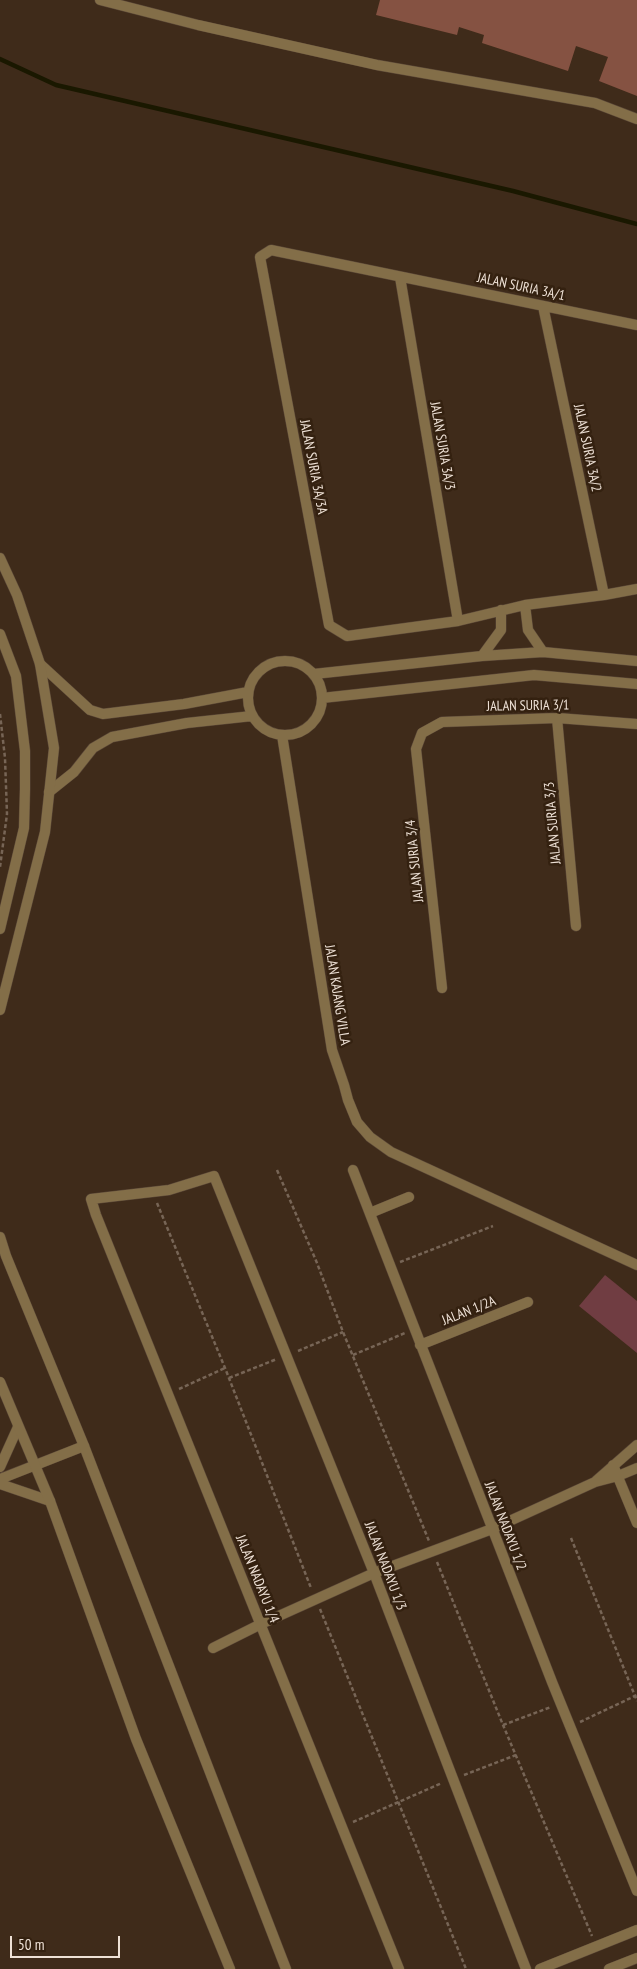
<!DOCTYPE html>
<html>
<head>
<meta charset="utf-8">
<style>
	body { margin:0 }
	#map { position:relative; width:637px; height:1969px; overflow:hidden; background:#3f2b1a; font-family:"PT Sans Narrow",sans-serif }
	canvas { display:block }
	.scale { position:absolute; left:10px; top:1936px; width:110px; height:22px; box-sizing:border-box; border:2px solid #eee1d6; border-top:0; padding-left:6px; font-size:15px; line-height:18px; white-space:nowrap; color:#eee1d6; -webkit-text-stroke:4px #342110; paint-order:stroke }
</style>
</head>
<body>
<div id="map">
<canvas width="637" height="1969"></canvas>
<div class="scale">50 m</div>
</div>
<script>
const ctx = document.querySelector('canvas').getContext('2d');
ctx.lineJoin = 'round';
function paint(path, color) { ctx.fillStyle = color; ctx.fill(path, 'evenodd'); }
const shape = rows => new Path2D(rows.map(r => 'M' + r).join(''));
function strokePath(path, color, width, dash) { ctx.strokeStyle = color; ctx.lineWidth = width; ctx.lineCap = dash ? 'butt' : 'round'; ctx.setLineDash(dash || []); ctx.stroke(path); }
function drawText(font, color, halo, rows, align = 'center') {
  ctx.font = font + ' "PT Sans Narrow",sans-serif'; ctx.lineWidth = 5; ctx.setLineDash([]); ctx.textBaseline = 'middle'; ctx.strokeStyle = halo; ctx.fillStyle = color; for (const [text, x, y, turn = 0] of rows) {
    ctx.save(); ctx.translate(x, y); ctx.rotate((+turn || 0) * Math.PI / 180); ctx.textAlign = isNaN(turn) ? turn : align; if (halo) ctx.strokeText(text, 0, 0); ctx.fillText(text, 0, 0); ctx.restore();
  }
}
paint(shape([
	[605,1275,637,1301,637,1353,579,1306]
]), '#703d42');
strokePath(shape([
	[0,59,56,85,513,191,637,224]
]), '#1a1800', 4.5);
paint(shape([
	[380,0,637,0,637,96,599,81,608,57,576,46,568,71,482,43,484,35,459,27,457,35,376,15]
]), '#855242');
const minor = shape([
	[100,0,198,25,377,65,595,103,637,119],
	[400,277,458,621],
	[543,306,604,595],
	[637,325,271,250,260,257,329,625,347,636,458,621,525,605,604,595,637,589],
	[525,605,528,630,543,652],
	[482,656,501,630,501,610],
	'248 698a37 37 0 1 1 74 0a37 37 0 1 1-74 0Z',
	[40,664,90,710,103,714,184,704,248,692],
	[314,674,482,656,543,652,637,661],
	[322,698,534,675,637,684],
	[557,718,576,926],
	[282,735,332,1050,344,1085,348,1100,357,1122,370,1137,391,1152,637,1265],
	[49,792,74,772,93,748,112,737,187,723,252,716],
	[442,988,416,749,422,733,442,722,557,718,637,724],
	[353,1170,552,1682,637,1891],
	[370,1213,409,1197],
	[420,1345,528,1302],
	[613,1465,637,1523],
	[0,1467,18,1427],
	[0,1479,84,1446],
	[596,1481,637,1445],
	[0,1484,50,1501],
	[213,1648,261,1624,374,1573,492,1529,595,1482,618,1476,637,1468],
	[399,1969,96,1215,91,1199,169,1190,214,1176,374,1573,526,1969],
	[540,1969,637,1930],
	[609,1969,637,1958]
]);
const tertiary = shape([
	[0,558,17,595,40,664,54,748,45,832,0,1010],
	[0,634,16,676,25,751,25,789,24,828,0,929],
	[0,1237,6,1256,84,1446,286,1969],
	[0,1382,50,1501,136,1739,230,1969]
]);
strokePath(minor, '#5b4838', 11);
strokePath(tertiary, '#5b4838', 11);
strokePath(shape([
	[0,714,5,758,7,814,0,867],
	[277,1170,317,1263,343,1332,429,1541],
	[157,1203,225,1368,311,1588],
	[400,1262,493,1226],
	[298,1351,343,1332],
	[353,1355,405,1333],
	[229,1378,277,1359],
	[179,1389,225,1368],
	[571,1538,637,1701],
	[437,1562,503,1725,592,1936],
	[320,1609,466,1969],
	[580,1722,637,1695],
	[503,1725,551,1707],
	[464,1775,516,1755],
	[353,1822,442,1783]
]), '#776556', 2.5, [4, 2.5]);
strokePath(minor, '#836e48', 10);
strokePath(tertiary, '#836e48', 10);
drawText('14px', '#eee1d6', '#342110', [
	["JALAN SURIA 3A/1",521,287,12],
	["JALAN SURIA 3A/3",442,446,80],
	["JALAN SURIA 3A/2",587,448,78],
	["JALAN SURIA 3A/3A",313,467,79],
	["JALAN SURIA 3/1",528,706,-1],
	["JALAN SURIA 3/3",553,823,-95],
	["JALAN SURIA 3/4",415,861,-96],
	["JALAN KAJANG VILLA",337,995,81],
	["JALAN 1/2A",469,1311,-22],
	["JALAN NADAYU 1/2",505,1526,69],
	["JALAN NADAYU 1/3",385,1566,69],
	["JALAN NADAYU 1/4",257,1579,68]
]);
</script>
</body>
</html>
